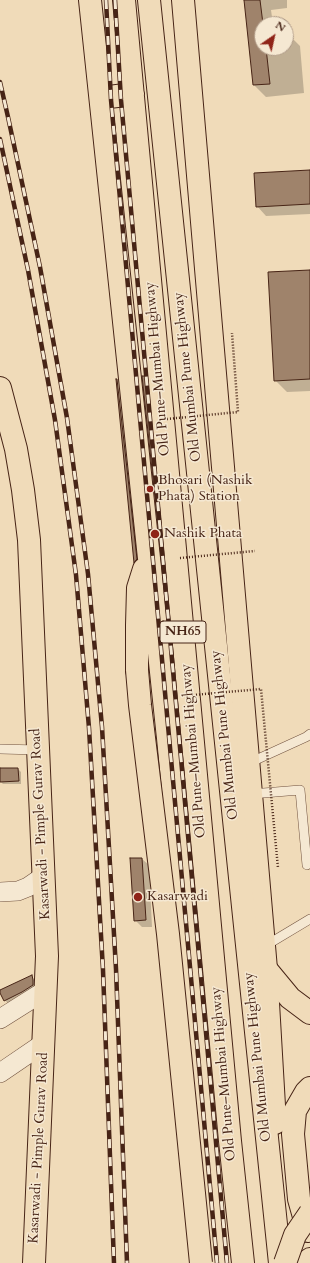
<!DOCTYPE html>
<html>
<head>
<meta charset="utf-8">
<style>
	body { margin:0 }
	#map { position:relative; width:310px; height:1263px; overflow:hidden; background:#f0dbb9; font-family:Cardo,serif }
	canvas { display:block }
	.north { position:absolute; left:254px; top:16px; width:40px; height:40px; box-sizing:border-box; background:#f5e8d2; border:1px solid #af9a87; border-radius:50%; rotate:34deg; font-size:11px; font-weight:700; line-height:16px; text-align:center; color:#472416 }
	.north::after { content:''; display:block; margin:auto; width:14px; height:18px; background:#8f2418; clip-path:polygon(50% 0,100% 100%,50% 72%,0 100%) }
</style>
</head>
<body>
<div id="map">
<canvas width="310" height="1263"></canvas>
<div class="north">N</div>
</div>
<script>
const ctx = document.querySelector('canvas').getContext('2d');
ctx.lineJoin = 'round';
function paint(path, color) { ctx.fillStyle = color; ctx.fill(path, 'evenodd'); }
const shape = rows => new Path2D(rows.map(r => 'M' + r).join(''));
function strokePath(path, color, width, dash) { ctx.strokeStyle = color; ctx.lineWidth = width; ctx.lineCap = dash ? 'butt' : 'round'; ctx.setLineDash(dash || []); ctx.stroke(path); }
function drawText(font, color, halo, rows, align = 'center') {
  ctx.font = font + ' Cardo,serif'; ctx.lineWidth = 3; ctx.setLineDash([]); ctx.textBaseline = 'middle'; ctx.strokeStyle = halo; ctx.fillStyle = color; for (const [text, x, y, turn = 0] of rows) {
    ctx.save(); ctx.translate(x, y); ctx.rotate((+turn || 0) * Math.PI / 180); ctx.textAlign = isNaN(turn) ? turn : align; if (halo) ctx.strokeText(text, 0, 0); ctx.fillText(text, 0, 0); ctx.restore();
  }
}
paint(shape([
	[245,0,287,0,287,8,271,10,273,24,262,24,262,48,286,48,286,35,288,34,300,46,304,93,266,97,254,85],
	[310,171,310,214,266,216,257,206],
	[310,271,310,391,287,392,275,380],
	[143,377,146,377,158,389,187,704,177,694],
	[118,380,129,391,146,573,135,562],
	[0,769,18,769,21,772,21,784,3,784,0,781],
	[142,859,149,865,152,927,142,927,135,920],
	[31,976,38,983,11,1007,5,1000]
]), '#0003');
const building = shape([
	[244,0,260,0,263,24,262,24,262,48,266,48,270,84,253,85,244,0],
	[310,170,310,204,256,207,254,173,310,170],
	[310,270,310,379,274,381,268,272,310,270],
	[142,376,146,376,176,694,142,376],
	[116,379,117,379,137,559,134,563,116,379],
	[0,768,18,768,19,781,0,782,0,768],
	[130,858,142,858,146,920,134,921,130,858],
	[32,975,33,980,33,985,22,992,4,1001,0,993,0,990,32,975]
]);
paint(building, '#9f836b');
strokePath(building, '#472416', 1);
const service = shape([
	[0,749,38,750],
	[249,763,306,737,310,734],
	[251,794,300,790,307,865],
	[265,946,310,919]
]);
const minor = shape([
	[0,892,18,891,28,887,44,876],
	[0,1019,46,990],
	[0,1073,44,1043]
]);
const primary = shape([
	[90,0,168,738,186,925,214,1263],
	[183,0,266,969,275,1123],
	[0,388,16,449,23,490,29,540,47,956,34,1263],
	[137,670,137,625,138,588,144,569],
	[305,1263,310,1259]
]);
const trunk = shape([
	[124,0,230,1141,243,1263],
	[149,0,280,1263],
	[101,98,133,94],
	[266,969,290,998,310,1013],
	[308,1231,299,1199,293,1134,295,1111,306,1092,310,1088]
]);
strokePath(service, '#71523f', 10);
strokePath(minor, '#71523f', 20);
strokePath(primary, '#472416', 24);
strokePath(trunk, '#472416', 24);
strokePath(service, '#f5e8d2', 9);
strokePath(minor, '#f5e8d2', 19);
strokePath(primary, '#f0dbb9', 22);
strokePath(trunk, '#f0dbb9', 22);
const rail = shape([
	[106,0,111,100,217,1263],
	[115,0,121,100,227,1263],
	[0,82,8,117,40,267,67,418,88,574,102,727,116,969,127,1263],
	[0,139,28,270,55,420,76,575,89,728,103,970,114,1263]
]);
strokePath(rail, '#472416', 4.5);
strokePath(rail, '#f5e8d2', 3, [9]);
const primaryBridge = shape([
	[137,670,140,705,168,934,201,1263]
]);
const trunkBridge = shape([
	[285,1263,295,1235,310,1213]
]);
strokePath(primaryBridge, '#472416', 24, []);
strokePath(trunkBridge, '#472416', 24, []);
strokePath(shape([
	[167,419,238,412,232,333],
	[180,558,255,551],
	[193,695,261,689,278,868]
]), '#472416', 2.5, [1, 2]);
strokePath(primaryBridge, '#f0dbb9', 22);
strokePath(trunkBridge, '#f0dbb9', 22);
for (const [x, y, r, color] of [
	[150,489,4,"#8f2418"],
	[155,534,5,"#8f2418"],
	[138,897,5,"#8f2418"]
]) { const dot = new Path2D(); dot.arc(x, y, r, 0, 2 * Math.PI); ctx.fillStyle = color; ctx.fill(dot); strokePath(dot, '#f5e8d2', 1.5); }
for (const [x, y, w] of [
	[183,632,46]
]) { const box = new Path2D(); box.roundRect(x - w / 2, y - 11, w, 22, 3); ctx.fillStyle = '#f5e8d2'; ctx.fill(box); strokePath(box, '#472416', 1); }
drawText('bold 13px', '#472416', null, [
	["NH65",183,632]
]);
drawText('14px', '#472416', '#f5e8d2', [
	["Old Pune–Mumbai Highway",158,369,-95],
	["Old Mumbai Pune Highway",188,377,-96],
	["Old Mumbai Pune Highway",225,735,-96],
	["Old Pune–Mumbai Highway",194,751,-95],
	["Kasarwadi - Pimple Gurav Road",41,824,-93],
	["Old Mumbai Pune Highway",258,1057,-96],
	["Old Pune–Mumbai Highway",224,1074,-95],
	["Kasarwadi - Pimple Gurav Road",39,1148,-87]
]);
drawText('14px', '#472416', '#f5e8d2', [
	["Bhosari (Nashik",158,481],
	["Phata) Station",158,497],
	["Nashik Phata",164,534],
	["Kasarwadi",147,897]
], 'left');
</script>
</body>
</html>
